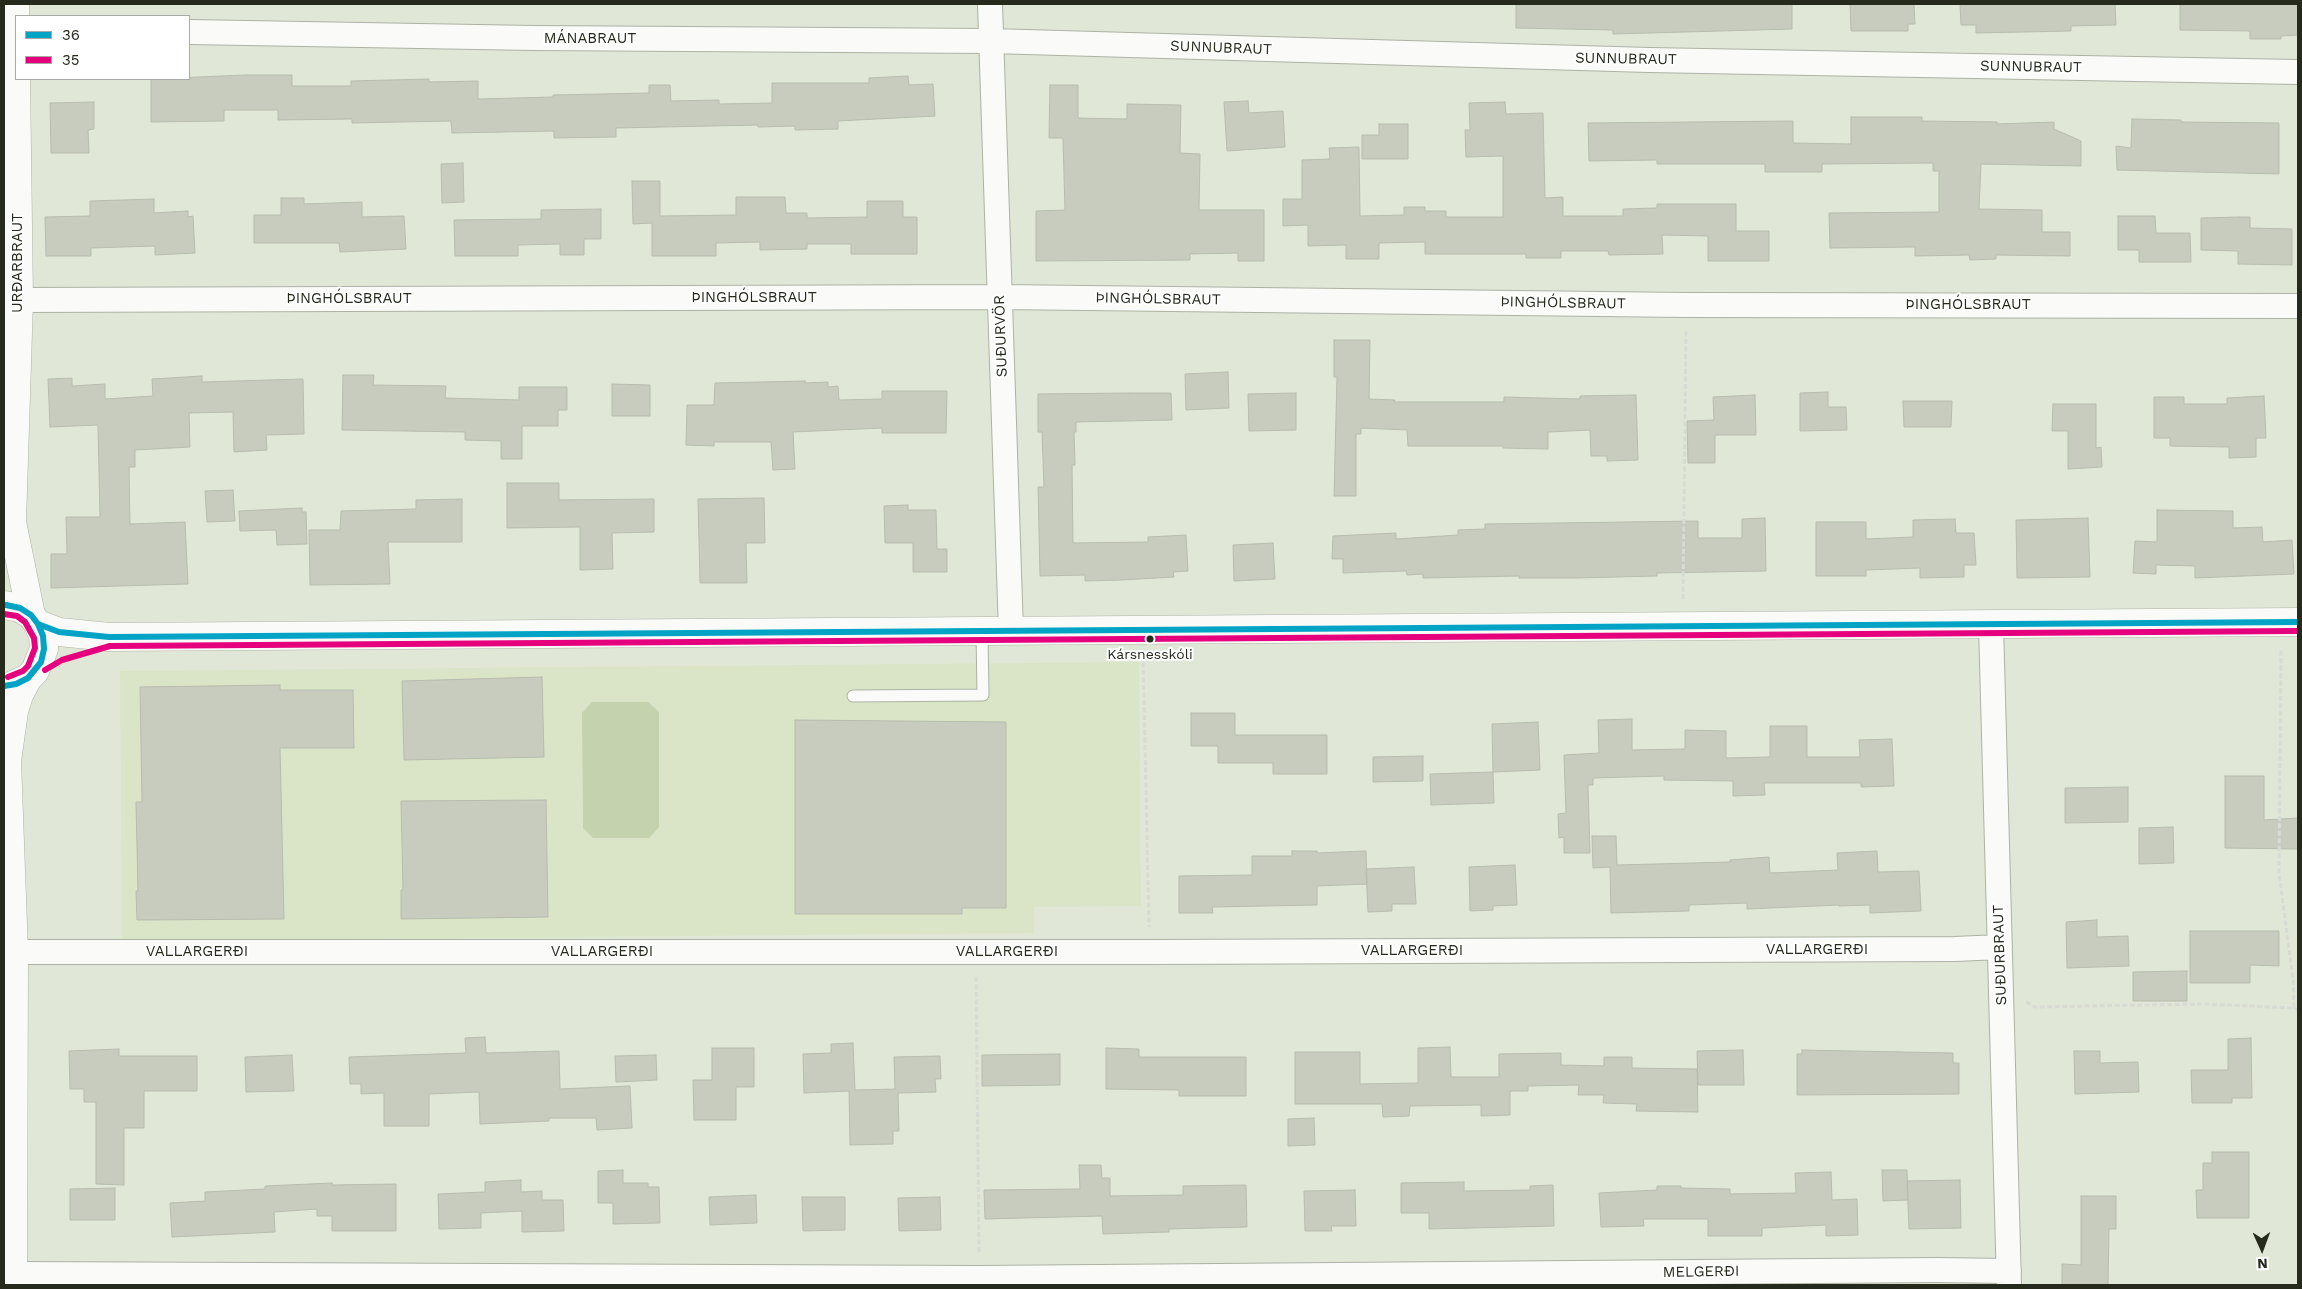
<!DOCTYPE html>
<html>
<head>
<meta charset="utf-8">
<style>
	body { margin:0 }
	#map { position:relative; width:2302px; height:1289px; overflow:hidden; background:#e1e7d6; font-family:"Work Sans",sans-serif }
	canvas { display:block }
	.frame { position:absolute; inset:0; border:5px solid #252a1d; pointer-events:none }
	.legend { position:absolute; left:15px; top:15px; width:175px; height:65px; box-sizing:border-box; background:#fff; border:1px solid #a8aaa5; margin:0; padding:6px 9px; list-style:none; font-size:15px; color:#252a1d }
	.legend li { display:flex; align-items:center; gap:10px; height:25px }
	.legend b { width:25px; border:1px solid #a8aaa5 }
	.north { position:absolute; left:2237px; top:1224px; width:50px; height:50px; -webkit-text-stroke:4px #fff; paint-order:stroke; rotate:178deg; font-size:14px; font-weight:700; line-height:20px; text-align:center; color:#252a1d }
	.north::after { content:''; display:block; margin:auto; width:18px; height:22px; background:#252a1d; clip-path:polygon(50% 0,100% 100%,50% 72%,0 100%) }
</style>
</head>
<body>
<div id="map">
<canvas width="2302" height="1289"></canvas>
<div class="frame"></div>
<ul class="legend">
<li><b style="height:6px;background:#02a3c5"></b>36</li>
<li><b style="height:6px;background:#e5007d"></b>35</li>
</ul>
<div class="north">N</div>
</div>
<script>
const ctx = document.querySelector('canvas').getContext('2d');
ctx.lineJoin = 'round';
function paint(path, color) { ctx.fillStyle = color; ctx.fill(path, 'evenodd'); }
const shape = rows => new Path2D(rows.map(r => 'M' + r).join(''));
function strokePath(path, color, width, dash) { ctx.strokeStyle = color; ctx.lineWidth = width; ctx.lineCap = dash ? 'butt' : 'round'; ctx.setLineDash(dash || []); ctx.stroke(path); }
function drawText(font, color, halo, rows, align = 'center') {
  ctx.font = font + ' "Work Sans",sans-serif'; ctx.lineWidth = 4; ctx.setLineDash([]); ctx.textBaseline = 'middle'; ctx.strokeStyle = halo; ctx.fillStyle = color; for (const [text, x, y, turn = 0] of rows) {
    ctx.save(); ctx.translate(x, y); ctx.rotate((+turn || 0) * Math.PI / 180); ctx.textAlign = isNaN(turn) ? turn : align; if (halo) ctx.strokeText(text, 0, 0); ctx.fillText(text, 0, 0); ctx.restore();
  }
}
paint(shape([
	[1139,662,1141,906,1034,907,1034,933,122,941,120,671]
]), '#dae5c8');
paint(shape([
	[592,702,648,702,659,712,659,827,649,838,593,838,583,828,582,713]
]), '#c4d2ad');
const building = shape([
	[1516,4,1792,4,1792,29,1613,34,1613,30,1516,28,1516,4],
	[1850,4,1914,4,1915,24,1908,24,1908,31,1851,31,1850,4],
	[1960,4,2115,4,2116,25,2071,26,2071,31,1976,33,1976,25,1961,25,1960,4],
	[2180,4,2298,4,2298,35,2281,36,2281,39,2250,39,2250,31,2180,30,2180,4],
	[246,75,292,75,292,86,351,86,351,81,429,79,429,82,478,81,478,99,553,97,553,95,649,93,649,85,670,85,671,101,719,100,719,104,772,103,772,83,869,83,869,78,908,76,909,85,933,84,935,116,838,121,838,129,795,130,795,126,758,127,758,125,616,128,616,137,554,138,554,131,452,133,451,121,352,123,352,119,278,120,278,110,224,110,224,121,151,122,151,79,246,75],
	[1050,85,1078,85,1078,118,1127,119,1127,104,1181,105,1180,153,1200,154,1199,210,1264,210,1264,261,1238,261,1238,253,1190,254,1190,260,1036,261,1036,211,1065,210,1063,138,1049,138,1050,85],
	[1248,101,1249,113,1283,111,1285,147,1227,151,1224,102,1248,101],
	[94,102,94,129,88,130,89,153,51,153,50,103,94,102],
	[1505,102,1506,114,1543,113,1545,198,1563,197,1563,216,1623,216,1623,209,1657,208,1657,204,1736,204,1736,231,1769,231,1769,261,1708,261,1708,236,1662,235,1663,254,1609,255,1608,251,1561,251,1561,258,1526,258,1526,254,1425,254,1425,242,1379,243,1379,259,1346,259,1346,245,1308,246,1308,225,1283,226,1283,199,1302,199,1302,160,1330,159,1329,148,1359,147,1360,216,1404,215,1404,207,1425,207,1425,211,1446,211,1446,217,1503,217,1503,156,1466,157,1465,130,1470,130,1469,103,1505,102],
	[1851,117,1922,117,1922,121,1997,122,1997,124,2054,122,2054,129,2081,141,2081,166,1981,164,1979,209,2042,210,2042,232,2070,232,2070,256,1996,255,1996,259,1970,260,1969,255,1915,256,1915,247,1830,248,1829,213,1939,212,1939,171,1933,171,1933,163,1822,164,1822,172,1765,172,1765,164,1657,164,1657,160,1589,161,1588,123,1793,121,1793,143,1851,144,1851,117],
	[2132,119,2181,120,2181,122,2279,123,2279,174,2117,170,2116,146,2131,148,2132,119],
	[1379,124,1408,124,1408,159,1362,159,1362,135,1379,135,1379,124],
	[463,163,464,202,442,203,441,164,463,163],
	[632,181,660,181,660,216,736,215,736,197,785,197,786,213,807,213,807,218,867,217,867,201,903,201,903,217,917,217,917,254,851,254,851,244,807,244,807,249,760,250,760,242,716,243,716,256,652,256,652,223,633,224,632,181],
	[281,198,304,198,304,204,362,202,362,217,404,216,406,249,340,252,339,243,254,243,254,215,281,215,281,198],
	[154,199,154,213,188,211,188,217,193,216,195,253,155,255,155,246,91,248,91,256,46,256,45,217,90,216,90,201,154,199],
	[601,209,601,239,584,239,584,255,560,255,560,244,518,245,518,256,455,256,454,220,541,219,541,210,601,209],
	[2118,216,2155,216,2156,233,2190,233,2191,262,2139,262,2139,250,2118,250,2118,216],
	[2239,217,2250,217,2250,228,2292,229,2292,265,2238,264,2238,251,2201,250,2201,218,2239,217],
	[1334,340,1370,340,1369,399,1395,400,1394,402,1504,402,1504,397,1580,399,1580,396,1636,395,1638,460,1607,461,1607,456,1591,456,1590,430,1548,432,1548,449,1503,448,1503,446,1408,446,1407,430,1361,428,1361,434,1356,434,1356,496,1334,496,1337,377,1334,377,1334,340],
	[1228,372,1229,408,1186,410,1185,374,1228,372],
	[343,375,374,375,373,385,446,386,445,398,519,400,519,387,567,387,567,410,558,410,558,426,522,426,522,459,501,459,501,441,465,440,465,432,342,430,343,375],
	[202,376,202,382,303,379,304,434,266,435,267,450,234,452,233,412,189,413,190,447,135,450,135,467,129,467,130,524,185,522,188,584,51,588,51,554,67,554,66,517,100,517,98,425,50,427,48,379,72,378,72,386,105,384,105,399,153,396,152,379,202,376],
	[805,381,805,383,828,382,828,387,838,386,839,400,882,399,882,391,947,391,946,433,882,433,882,428,793,432,795,469,773,470,771,442,714,442,714,446,686,445,687,405,714,405,715,383,805,381],
	[612,384,650,385,650,416,612,416,612,384],
	[1828,392,1828,407,1846,407,1847,430,1800,431,1800,393,1828,392],
	[1130,393,1171,393,1172,420,1076,422,1076,432,1074,432,1075,465,1072,465,1073,543,1148,542,1148,537,1186,535,1188,571,1173,572,1174,577,1121,580,1085,581,1085,575,1040,576,1038,487,1044,487,1042,432,1038,432,1038,394,1130,393],
	[1296,393,1296,430,1249,431,1248,394,1296,393],
	[1755,395,1756,435,1715,435,1715,463,1688,463,1687,421,1714,420,1713,397,1755,395],
	[2264,396,2266,438,2256,438,2256,457,2229,458,2229,447,2170,446,2170,438,2154,438,2154,397,2184,397,2184,404,2227,404,2227,398,2264,396],
	[1903,401,1952,401,1951,427,1904,427,1903,401],
	[2053,404,2096,404,2096,448,2101,447,2102,467,2068,469,2068,431,2052,431,2053,404],
	[507,483,559,483,559,500,654,499,654,532,612,533,613,569,580,570,580,527,507,528,507,483],
	[233,490,235,521,207,522,205,491,233,490],
	[764,498,765,543,746,543,747,583,700,583,698,499,764,498],
	[462,499,462,542,388,542,390,584,310,585,309,530,340,530,341,511,416,509,416,500,462,499],
	[908,505,908,510,936,510,937,549,947,549,947,572,913,572,913,543,885,543,884,506,908,505],
	[302,508,302,512,306,512,307,544,277,545,276,530,240,531,239,511,302,508],
	[2157,510,2233,511,2233,528,2262,527,2263,542,2292,540,2294,574,2195,578,2195,566,2156,565,2156,574,2133,573,2135,541,2157,542,2157,510],
	[1765,518,1766,571,1657,573,1657,576,1576,578,1519,578,1519,576,1423,578,1423,574,1407,575,1406,571,1343,573,1343,559,1332,559,1333,536,1396,533,1396,539,1458,535,1458,530,1485,529,1485,524,1698,521,1698,538,1742,538,1742,519,1765,518],
	[2088,518,2090,577,2017,578,2016,520,2088,518],
	[1955,519,1956,533,1974,533,1976,565,1964,565,1964,577,1920,578,1920,568,1866,570,1866,576,1816,576,1816,522,1866,522,1866,539,1913,537,1913,520,1955,519],
	[1273,543,1275,579,1234,581,1233,545,1273,543],
	[542,677,544,757,404,760,402,681,542,677],
	[280,685,280,690,353,690,354,748,280,748,284,919,137,920,136,891,138,891,136,802,142,802,140,687,280,685],
	[1191,713,1235,713,1235,735,1327,735,1327,774,1273,774,1273,763,1218,763,1218,746,1191,746,1191,713],
	[1632,719,1632,750,1685,749,1685,730,1726,731,1726,758,1770,757,1770,726,1807,726,1807,757,1860,757,1859,740,1892,739,1894,786,1861,787,1861,783,1764,783,1765,795,1733,796,1733,781,1664,780,1664,776,1593,778,1593,785,1588,785,1590,853,1564,853,1564,837,1559,838,1558,814,1566,813,1564,755,1599,753,1598,720,1632,719],
	[795,720,1006,722,1006,908,962,908,962,914,795,914,795,720],
	[1538,722,1540,770,1493,772,1492,724,1538,722],
	[1423,756,1423,781,1373,782,1373,757,1423,756],
	[1493,772,1494,803,1431,805,1430,774,1493,772],
	[2225,776,2264,776,2264,820,2298,818,2298,849,2225,848,2225,776],
	[2128,787,2128,822,2065,823,2065,788,2128,787],
	[546,800,548,917,401,919,401,890,403,890,401,801,546,800],
	[2173,827,2174,863,2139,864,2139,828,2173,827],
	[1592,836,1616,836,1617,865,1730,862,1730,860,1769,857,1770,873,1838,870,1837,853,1877,851,1878,872,1919,871,1921,911,1870,913,1870,905,1839,906,1839,905,1747,909,1747,903,1689,905,1689,911,1611,913,1610,867,1593,868,1592,836],
	[1292,851,1317,851,1317,853,1366,851,1367,884,1317,886,1317,905,1212,907,1213,913,1179,913,1179,876,1252,875,1252,856,1292,856,1292,851],
	[1515,865,1517,905,1493,906,1493,910,1470,911,1469,867,1515,865],
	[1414,867,1416,904,1392,904,1392,911,1368,912,1366,869,1414,867],
	[2097,920,2097,937,2128,936,2129,966,2067,968,2066,922,2097,920],
	[2190,931,2279,931,2279,966,2250,965,2250,983,2190,983,2190,931],
	[2187,971,2187,1001,2133,1001,2133,972,2187,971],
	[485,1037,486,1053,559,1051,560,1089,630,1086,632,1128,597,1130,596,1118,549,1118,549,1121,480,1124,479,1092,429,1094,429,1126,384,1126,384,1093,361,1094,361,1084,350,1084,349,1057,466,1053,465,1038,485,1037],
	[2251,1038,2252,1098,2232,1098,2232,1103,2192,1103,2191,1070,2228,1070,2228,1039,2251,1038],
	[853,1043,855,1090,895,1089,894,1057,940,1056,941,1079,935,1079,936,1092,898,1093,899,1131,893,1131,893,1144,850,1145,849,1091,804,1093,803,1054,831,1053,831,1044,853,1043],
	[1450,1047,1451,1077,1499,1077,1499,1054,1561,1053,1561,1065,1604,1066,1604,1057,1632,1057,1632,1068,1697,1069,1698,1112,1636,1111,1637,1104,1603,1103,1604,1095,1578,1095,1579,1085,1528,1086,1528,1091,1510,1091,1510,1115,1481,1116,1481,1105,1410,1106,1409,1116,1383,1117,1382,1104,1295,1104,1295,1052,1360,1052,1360,1084,1418,1083,1418,1048,1450,1047],
	[712,1048,754,1048,754,1087,736,1087,736,1120,694,1120,693,1080,712,1080,712,1048],
	[1106,1048,1139,1049,1139,1057,1246,1057,1246,1096,1179,1096,1179,1090,1106,1089,1106,1048],
	[119,1049,119,1056,197,1056,197,1091,144,1091,144,1128,124,1128,124,1185,96,1184,96,1102,84,1102,84,1089,70,1089,69,1051,119,1049],
	[1743,1050,1744,1085,1698,1085,1697,1051,1743,1050],
	[1802,1050,1953,1053,1953,1063,1959,1063,1959,1094,1797,1095,1797,1054,1802,1054,1802,1050],
	[2074,1051,2100,1051,2100,1063,2138,1062,2139,1092,2075,1094,2074,1051],
	[1060,1054,1060,1085,982,1086,982,1055,1060,1054],
	[292,1055,294,1091,246,1092,245,1057,292,1055],
	[656,1055,657,1080,616,1082,615,1056,656,1055],
	[1314,1118,1315,1145,1288,1146,1288,1119,1314,1118],
	[2212,1152,2249,1152,2249,1218,2197,1218,2196,1190,2203,1190,2203,1163,2212,1163,2212,1152],
	[1079,1165,1101,1165,1102,1178,1110,1178,1110,1196,1183,1195,1183,1186,1246,1185,1247,1227,1169,1229,1169,1232,1103,1234,1102,1216,985,1219,984,1190,1080,1189,1079,1165],
	[623,1170,623,1183,648,1183,648,1187,659,1187,660,1223,613,1224,613,1203,598,1203,598,1171,623,1170],
	[1882,1170,1907,1170,1908,1200,1883,1201,1882,1170],
	[1831,1172,1832,1200,1857,1199,1858,1235,1826,1236,1826,1225,1762,1228,1762,1236,1708,1236,1708,1219,1643,1219,1644,1226,1601,1227,1599,1193,1657,1190,1657,1186,1681,1186,1681,1188,1730,1189,1730,1194,1796,1193,1795,1173,1831,1172],
	[521,1180,521,1192,542,1191,542,1200,563,1200,564,1231,522,1232,522,1211,481,1213,481,1228,439,1229,438,1194,485,1192,485,1182,521,1180],
	[1960,1180,1961,1228,1909,1229,1907,1181,1960,1180],
	[1464,1182,1464,1191,1530,1190,1530,1186,1553,1185,1554,1226,1429,1229,1429,1213,1401,1213,1401,1183,1464,1182],
	[332,1183,332,1185,396,1184,396,1231,332,1231,332,1216,317,1216,317,1209,274,1212,275,1232,172,1237,170,1203,205,1201,205,1192,265,1189,265,1186,332,1183],
	[115,1188,115,1220,70,1220,70,1189,115,1188],
	[1355,1190,1356,1226,1331,1226,1332,1231,1305,1231,1304,1191,1355,1190],
	[756,1195,757,1223,710,1225,709,1197,756,1195],
	[2081,1196,2116,1196,2116,1229,2109,1229,2108,1285,2062,1285,2062,1264,2081,1265,2081,1196],
	[802,1197,845,1197,845,1230,803,1231,802,1197],
	[940,1197,941,1230,899,1231,898,1198,940,1197]
]);
paint(building, '#c7ccbe');
strokePath(building, '#b7bcae', 1);
const service = shape([
	[853,696,983,695,982,632]
]);
const minor = shape([
	[990,4,1011,632],
	[189,32,534,38,991,41,1649,60,2298,72],
	[19,300,1000,297,1686,305,2298,306],
	[1991,625,2009,1285],
	[14,952,1150,952,1955,949,2000,947],
	[13,1274,979,1278,1936,1270,2009,1271]
]);
const tertiary = shape([
	[15,4,19,300,12,522,31,615],
	[4,605,20,608,31,615,38,624,43,636,44,649,35,671,28,678,13,685],
	[38,624,59,632,109,637,2298,622],
	[13,1285,14,952,7,761,14,711,19,695,28,678]
]);
strokePath(service, '#adb2a4', 13);
strokePath(minor, '#adb2a4', 26);
strokePath(tertiary, '#adb2a4', 29);
strokePath(shape([
	[1683,599,1686,331],
	[1143,655,1149,927],
	[976,977,979,1253],
	[2026,1002,2035,1007,2202,1004,2294,1008,2293,979,2279,873,2281,649],
	[2294,1008,2298,1010]
]), '#d8dad4', 3, [5, 2.5]);
strokePath(service, '#fafbf9', 11);
strokePath(minor, '#fafbf9', 24);
strokePath(tertiary, '#fafbf9', 28);
strokePath(shape([
	[38,624,59,632,109,637,2298,622],
	[4,686,16,684,28,678,41,662,44,649,43,636,38,624,31,615,20,608,6,605]
]), '#02a3c5', 6);
strokePath(shape([
	[4,614,17,616,25,622,34,638,35,648,28,666,23,671,8,677],
	[45,670,62,660,110,646,2298,631]
]), '#e5007d', 6);
for (const [x, y, r, color] of [
	[1150,639,4.5,"#252a1d"]
]) { const dot = new Path2D(); dot.arc(x, y, r, 0, 2 * Math.PI); ctx.fillStyle = color; ctx.fill(dot); strokePath(dot, '#fff', 2); }
drawText('14px', '#252a1d', '#fff', [
	["Kársnesskóli",1150,655]
]);
drawText('15px', '#252a1d', '#fff', [
	["MÁNABRAUT",590,39],
	["SUNNUBRAUT",1221,48,2],
	["SUNNUBRAUT",1626,59,1],
	["SUNNUBRAUT",2031,67,1],
	["URÐARBRAUT",18,263,-90],
	["ÞINGHÓLSBRAUT",754,298],
	["ÞINGHÓLSBRAUT",349,299],
	["ÞINGHÓLSBRAUT",1158,299,1],
	["ÞINGHÓLSBRAUT",1563,303,1],
	["ÞINGHÓLSBRAUT",1968,305],
	["SUÐURVÖR",1001,336,-92],
	["VALLARGERÐI",1817,950],
	["VALLARGERÐI",1412,951],
	["VALLARGERÐI",197,952],
	["VALLARGERÐI",602,952],
	["VALLARGERÐI",1007,952],
	["SUÐURBRAUT",2000,955,-92],
	["MELGERÐI",1701,1272,-1]
]);
</script>
</body>
</html>
